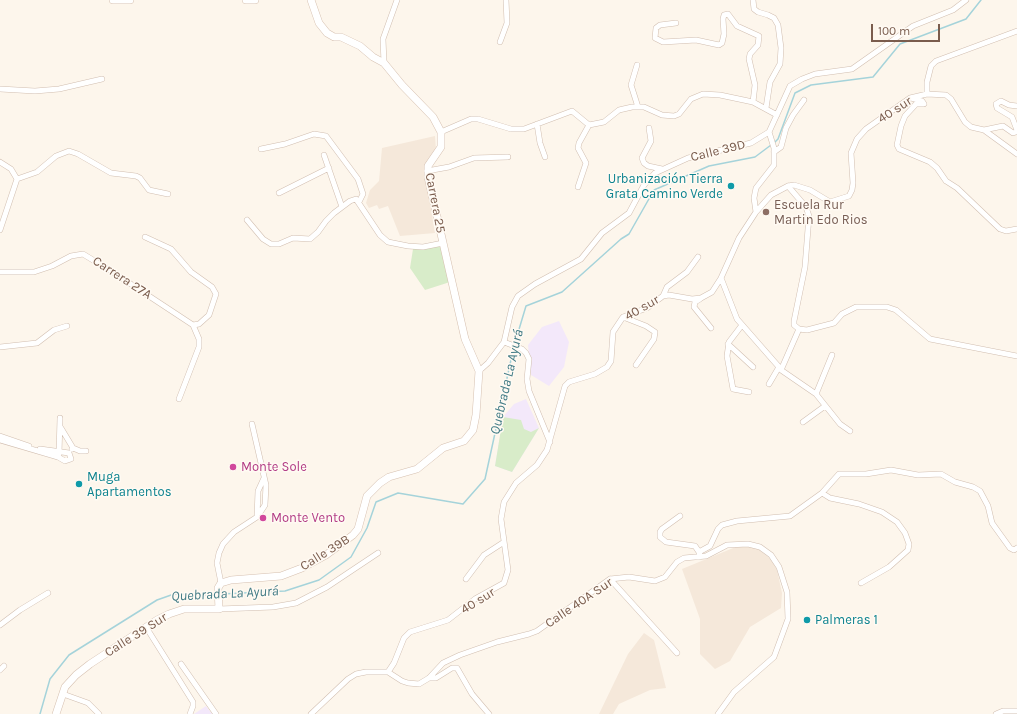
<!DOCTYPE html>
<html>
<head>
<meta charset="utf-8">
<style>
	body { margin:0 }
	#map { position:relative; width:1017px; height:714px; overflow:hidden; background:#fdf6ec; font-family:Karla,sans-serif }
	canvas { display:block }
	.scale { position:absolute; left:871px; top:24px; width:69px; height:18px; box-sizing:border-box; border:2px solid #7a5c4d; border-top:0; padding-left:5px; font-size:12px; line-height:14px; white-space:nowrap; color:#7a5c4d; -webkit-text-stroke:3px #fffaf3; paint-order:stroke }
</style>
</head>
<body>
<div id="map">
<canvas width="1017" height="714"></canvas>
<div class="scale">100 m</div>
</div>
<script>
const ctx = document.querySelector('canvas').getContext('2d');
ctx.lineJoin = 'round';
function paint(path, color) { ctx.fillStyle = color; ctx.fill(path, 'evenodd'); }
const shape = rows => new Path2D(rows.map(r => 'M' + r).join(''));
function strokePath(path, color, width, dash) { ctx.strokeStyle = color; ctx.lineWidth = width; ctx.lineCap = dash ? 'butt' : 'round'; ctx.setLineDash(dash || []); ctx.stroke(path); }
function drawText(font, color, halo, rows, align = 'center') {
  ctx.font = font + ' Karla,sans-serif'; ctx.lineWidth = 3; ctx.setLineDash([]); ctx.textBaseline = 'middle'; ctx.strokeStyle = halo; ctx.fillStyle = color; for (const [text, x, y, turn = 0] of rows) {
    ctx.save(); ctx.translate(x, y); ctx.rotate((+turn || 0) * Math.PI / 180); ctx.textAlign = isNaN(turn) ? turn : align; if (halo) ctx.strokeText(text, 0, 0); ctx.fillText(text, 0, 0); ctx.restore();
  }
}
paint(shape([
	[435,136,436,150,425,172,435,233,400,236,388,206,379,209,377,205,369,208,366,203,370,190,379,181,382,148],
	[743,544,753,545,772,560,777,570,782,593,781,608,750,627,730,661,715,669,700,654,700,619,682,569],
	[644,633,654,640,666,688,650,690,619,704,613,714,599,714,628,654]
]), '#f5e8da');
paint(shape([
	[559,321,569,342,564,367,549,386,531,375,528,345,542,327],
	[526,399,539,428,512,472,495,466,503,417,514,404],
	[206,706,212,714,194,714]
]), '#f3e8fa');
paint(shape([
	[442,246,450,282,425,290,410,268,413,249],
	[503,417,521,420,524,429,531,432,539,428,512,472,495,466]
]), '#d8ecc9');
strokePath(shape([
	[774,143,778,139,795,93,811,85,873,77,900,44,966,19,981,0],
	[221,594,285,591,319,580,351,557,367,528,376,502,398,493,463,504,485,479,514,346,526,306,562,292,621,239,629,234,654,190,709,166,755,157,771,145],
	[40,714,50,679,69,655,157,600,174,594,216,595]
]), '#a5d3da', 1.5);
const street = shape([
	[753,0,754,9,758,12,768,15,774,18,778,25,781,48,780,64,770,82,766,108],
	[676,23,660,25,656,28,655,38,663,42,696,40,719,45,722,43,724,34,723,19,724,15,728,14,737,26,759,36,758,45,750,54,749,59,755,85,753,102],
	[500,42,507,23,506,0],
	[384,63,383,39,397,0],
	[637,65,631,85,638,107],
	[0,89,35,91,59,89,102,79],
	[927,94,927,82,931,66,936,61,1017,31],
	[911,98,922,101,924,104,916,104,905,116,901,126,897,145,899,149,930,162,937,168,946,181,957,188,1000,229,1006,231,1017,229],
	[537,124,540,143,545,157],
	[649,128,651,141,642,158,644,163,648,166,662,169],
	[984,130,1003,126,1013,133,1016,132,1017,130,1012,117,997,108,996,104,1001,101,1009,105,1017,106],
	[441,132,471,119,478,119,511,129,524,129,572,111,589,125,604,122,619,110,632,107,644,107,662,115,674,116,679,114,691,99,703,94,720,95,753,102,777,115],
	[261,149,285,144,314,134,326,136,358,179,363,194,359,202],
	[774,152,781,147,786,128,793,115,804,100],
	[324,155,342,207],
	[0,162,11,169,17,179,0,230],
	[427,171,449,167,474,158,508,157],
	[17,179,37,172,56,156,69,151,78,154,111,173,136,176,140,178,149,190,168,194],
	[788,186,806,207,809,216,805,267,794,321,794,325,799,329,807,330,834,323,842,314,856,307,887,307,896,310,930,339,1017,356],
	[578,187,586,163,578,148,579,143,589,125],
	[279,193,329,168],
	[756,212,754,198,756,188,774,165,774,148,769,132],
	[247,220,263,239,271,244,279,244,293,238,310,239,318,232,326,221,334,213,350,201,356,199,380,235,388,242,408,246,423,247,443,243],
	[145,237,171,249,191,272,212,287,216,294,209,315,199,324,193,325],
	[0,272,34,272,52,266,71,256,83,254,111,271,193,325,199,339,199,347,179,399],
	[721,278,737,319,779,367],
	[663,296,667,287,687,272,698,257],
	[700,299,695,302,694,307,711,328],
	[623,317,646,326,655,332,654,339,636,365],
	[742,325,729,342,727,356,733,389,749,392],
	[799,329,781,370,816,394,840,424,850,431],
	[504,342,522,349,526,353,529,359,527,379,529,391,550,442],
	[728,344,753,367],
	[0,347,37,343,54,330,67,326],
	[479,371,488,363,504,342,512,307,518,296,535,284,581,259,602,233,629,213,644,185,655,173,688,158,751,143,769,132,790,86,802,79,815,74,852,69,913,26,953,10,966,0],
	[769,384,779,367,780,369],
	[816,394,832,355],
	[803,422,825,406],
	[61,428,73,448],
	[0,436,29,446],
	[0,440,58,457,65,461,71,459,69,453],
	[40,449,69,453],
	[72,449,73,448,80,451,86,451],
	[59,454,60,418],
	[680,516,662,529,660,532,660,537,666,542,695,546,699,552],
	[257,517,258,491,264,478],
	[700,557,699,552,710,546,718,529,722,525,737,521,790,516,822,493],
	[466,579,484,555,504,542],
	[610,579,677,653],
	[221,583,217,563,219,553,223,544,234,532,257,517,265,505,266,485,252,424],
	[861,583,889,567,908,550,909,544,905,533,897,522,882,512,859,504,830,498,822,493,839,474,866,474,891,470,918,475,941,474,955,482,973,487,980,491,988,506,992,523,997,530,1010,548,1014,550,1017,548],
	[219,609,273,607,296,603,327,587,378,553],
	[0,625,20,610,48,593],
	[146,627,193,702,193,706,190,714],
	[181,664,216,714],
	[0,670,4,666],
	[388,672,394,663,404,638,410,632,448,620,475,599,504,583,508,570,501,519,504,502,516,483,537,465,547,450,565,386,569,382,595,374,607,367,611,361,613,332,623,317,647,308,663,296,669,295,692,299,701,298,712,292,721,278,739,238,756,212,771,195,788,186,794,185,810,190,830,202,849,196,852,190,853,183,851,153,857,139,866,129,910,98,927,94,946,95,951,99,965,122,971,127,984,130,1017,154],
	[429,678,436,678,452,668,457,668,472,694,489,714],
	[63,694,88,703,99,714],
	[311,714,348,679,356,674,366,672,388,672,402,681,408,683,419,684,429,678,443,663,460,655,497,642,529,634,537,631,610,579,629,577,655,581,665,577,677,562,684,558,706,556,727,545,748,544,760,547,771,555,779,567,787,592,788,619,774,657,734,692,718,714],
	[996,714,1003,711,1017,711]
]);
const secondary = shape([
	[113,0,130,0],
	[246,0,255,0],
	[56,714,65,687,76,675,90,664,157,620,169,614,184,609,219,609,218,588,221,583,231,580,281,576,302,568,326,555,353,535,358,529,367,496,380,483,389,477,417,469,443,448,464,441,473,430,476,415,479,371,465,339,428,177,428,166,441,147,441,132,433,117,402,85,384,63,373,57,360,46,341,37,334,37,327,33,319,23,311,0]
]);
strokePath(street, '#d1beb0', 6);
strokePath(secondary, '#d6c0b0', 8);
strokePath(street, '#fff', 5);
strokePath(secondary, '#fff', 7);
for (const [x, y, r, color] of [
	[731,186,4,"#0f9aa8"],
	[766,212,4,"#8d6e63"],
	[233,467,4,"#d1479c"],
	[79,484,4,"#0f9aa8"],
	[263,518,4,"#d1479c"],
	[807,620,4,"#0f9aa8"]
]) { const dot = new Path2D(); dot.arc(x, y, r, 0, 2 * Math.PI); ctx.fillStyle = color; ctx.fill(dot); strokePath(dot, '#fffaf3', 1.5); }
drawText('13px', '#7a5c4d', '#fffaf3', [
	["40 sur",895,110,-33],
	["Calle 39D",718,151,-14],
	["Carrera 25",435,203,79],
	["Carrera 27A",122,278,33],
	["40 sur",642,308,-30],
	["Calle 39B",325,553,-32],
	["40 sur",478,601,-32],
	["Calle 40A Sur",579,603,-34],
	["Calle 39 Sur",136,635,-32]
]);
drawText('13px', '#0d838f', '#fffaf3', [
	["Urbanización Tierra",723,179,"right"],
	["Grata Camino Verde",723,194,"right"],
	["Muga",87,477],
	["Apartamentos",87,492],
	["Palmeras 1",815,620]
], 'left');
drawText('13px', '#785e54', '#fffaf3', [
	["Escuela Rur",774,205],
	["Martin Edo Rios",774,220]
], 'left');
drawText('13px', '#b23c85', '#fffaf3', [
	["Monte Sole",241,467],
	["Monte Vento",271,518]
], 'left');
drawText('italic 14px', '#437c86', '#fffaf3', [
	["Quebrada La Ayurá",507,382,-77],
	["Quebrada La Ayurá",225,594,-3]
]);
</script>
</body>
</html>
